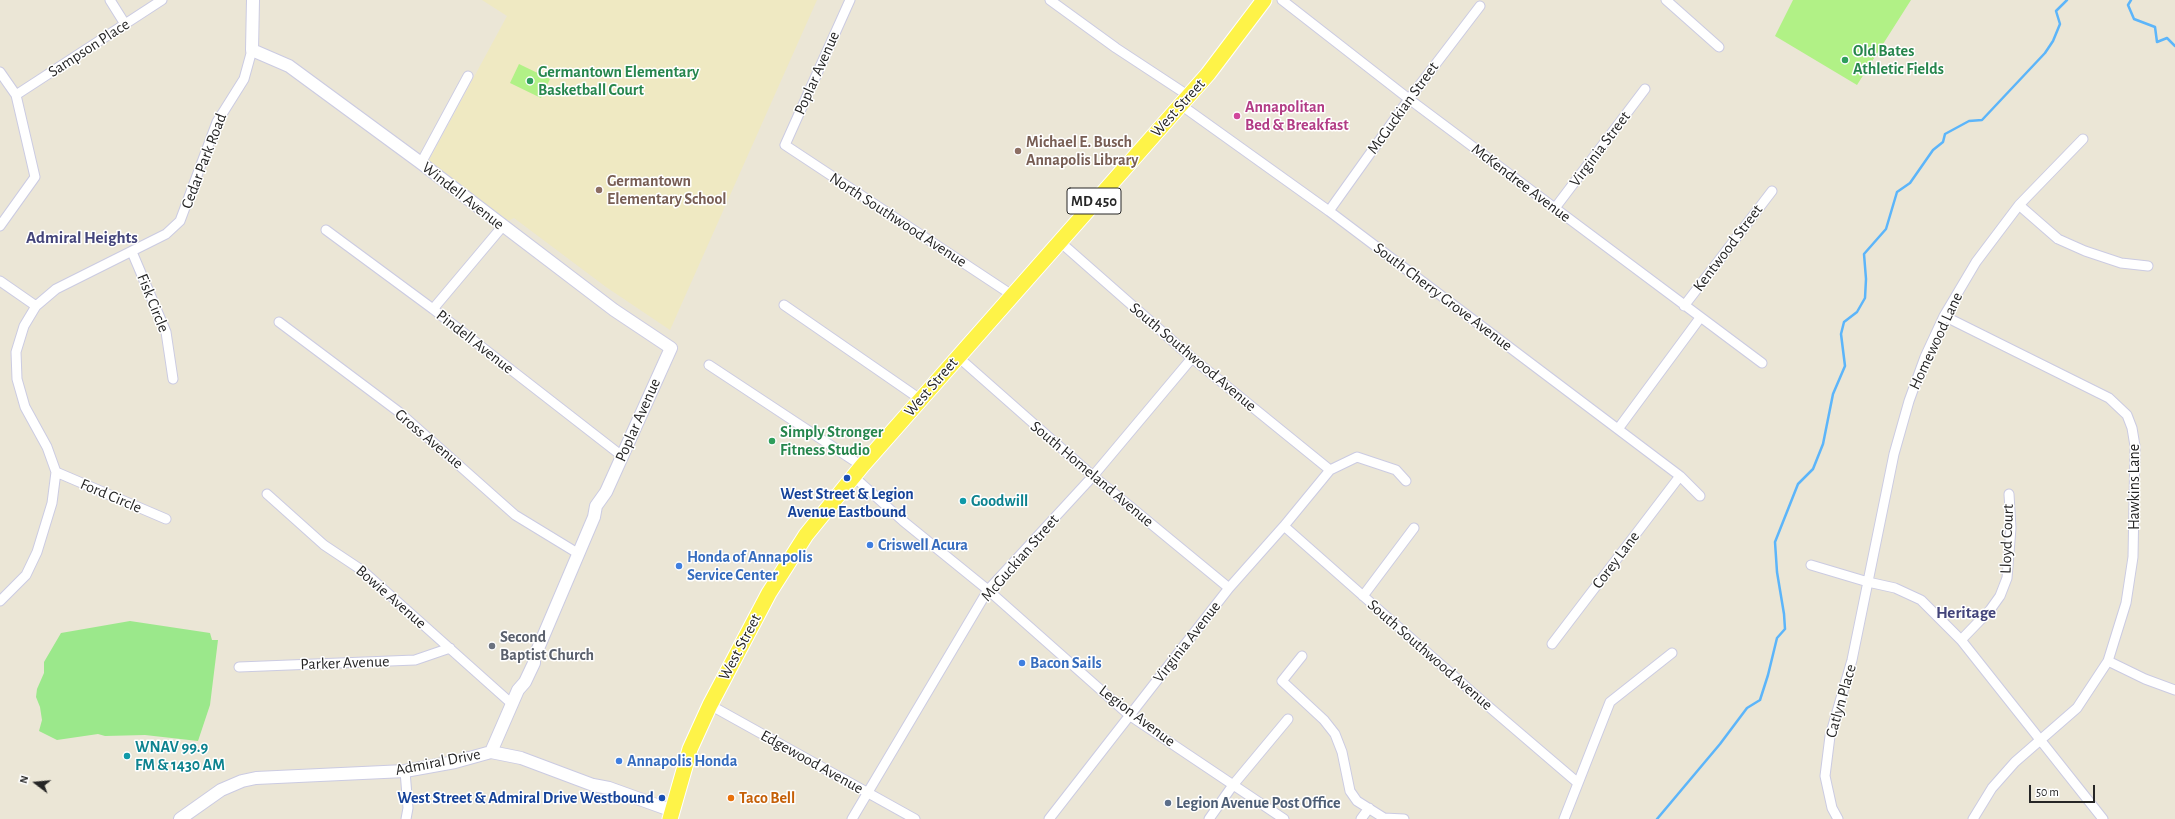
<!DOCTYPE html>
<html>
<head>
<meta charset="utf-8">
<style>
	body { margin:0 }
	#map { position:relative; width:2175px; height:819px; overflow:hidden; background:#ebe6d6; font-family:"Alegreya Sans",sans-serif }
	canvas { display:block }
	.north { position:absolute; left:16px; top:763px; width:40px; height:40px; -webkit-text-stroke:3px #fff; paint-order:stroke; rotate:286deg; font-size:11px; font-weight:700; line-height:16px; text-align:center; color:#262626 }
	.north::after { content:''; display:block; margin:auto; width:14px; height:18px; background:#262626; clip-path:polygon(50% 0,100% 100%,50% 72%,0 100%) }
	.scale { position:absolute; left:2029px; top:785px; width:66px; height:18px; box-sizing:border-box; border:2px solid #262626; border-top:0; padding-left:5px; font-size:12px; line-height:14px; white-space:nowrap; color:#262626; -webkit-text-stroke:3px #fff; paint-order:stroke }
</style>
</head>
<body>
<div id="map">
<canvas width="2175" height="819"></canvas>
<div class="north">N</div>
<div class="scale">50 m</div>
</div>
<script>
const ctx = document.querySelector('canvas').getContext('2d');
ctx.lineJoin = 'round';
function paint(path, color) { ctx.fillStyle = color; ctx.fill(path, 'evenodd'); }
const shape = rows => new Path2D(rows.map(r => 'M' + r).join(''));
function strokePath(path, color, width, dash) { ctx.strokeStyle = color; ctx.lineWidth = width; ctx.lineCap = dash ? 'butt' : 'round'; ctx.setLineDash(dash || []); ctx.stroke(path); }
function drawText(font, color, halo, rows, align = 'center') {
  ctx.font = font + ' "Alegreya Sans",sans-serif'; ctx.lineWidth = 3; ctx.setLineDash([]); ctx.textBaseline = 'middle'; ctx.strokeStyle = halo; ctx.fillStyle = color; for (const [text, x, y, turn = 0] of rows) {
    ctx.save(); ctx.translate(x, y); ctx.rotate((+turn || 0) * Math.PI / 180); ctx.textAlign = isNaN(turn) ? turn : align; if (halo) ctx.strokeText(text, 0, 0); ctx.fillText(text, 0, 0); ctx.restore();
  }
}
paint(shape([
	[482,0,817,0,670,330,606,287,514,218,508,221,428,162,507,16]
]), '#efe9c2');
paint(shape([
	[130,621,210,633,212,640,218,640,210,705,198,741,145,735,105,736,98,734,57,740,39,731,42,720,40,707,36,697,37,689,44,673,44,662,61,633]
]), '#9be88b');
paint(shape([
	[1793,0,1911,0,1857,85,1775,36],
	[519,64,550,79,541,98,510,83]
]), '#b1f186');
strokePath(shape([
	[2131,0,2128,5,2134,19,2155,27,2157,42,2167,38,2175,46],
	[1657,819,1720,744,1747,708,1760,700,1768,675,1777,638,1785,629,1784,614,1777,572,1775,542,1798,484,1813,469,1823,444,1833,394,1845,366,1841,334,1844,322,1857,312,1865,298,1866,279,1864,254,1886,229,1897,192,1910,183,1933,150,1943,142,1945,134,1969,121,1982,120,2045,53,2053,41,2060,24,2056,11,2067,0]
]), '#5cb5fa', 2.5);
const minor = shape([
	[110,0,125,24],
	[850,0,785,145,1012,295],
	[1050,0,1116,48,1189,96],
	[1282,0,1409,99,1762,363],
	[1666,0,1719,47],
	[0,72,16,95,35,177,0,226],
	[16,95,162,0],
	[1181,105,1329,211,1680,476,1700,496],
	[421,163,468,76],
	[2019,205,2058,239,2085,251,2121,263,2148,266],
	[1555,208,1645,89],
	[1329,211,1409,99,1480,6],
	[326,230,433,309,622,456],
	[1059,241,1192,358,1330,470],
	[132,252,166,332,173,379],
	[0,281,36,306],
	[784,305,920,399],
	[1684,306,1772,191],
	[433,309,502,227],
	[1944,316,2109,398,2127,415,2132,428,2135,446,2133,557,2126,603,2108,661,2077,708,2015,762,1992,788,1973,819],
	[279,322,399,412,515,515,579,554],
	[957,356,1093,476,1229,588],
	[709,365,862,466],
	[1618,429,1700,318],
	[56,472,166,519],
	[853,476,903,521,988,590,1129,715,1284,819],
	[267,494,324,545,363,571,512,704],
	[1284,526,1481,700,1578,783],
	[1811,565,1868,582,1895,588,1921,600,1961,640,2103,819],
	[1363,596,1414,528],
	[0,601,26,575,37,552,52,503,56,472,47,447,25,407,17,379,16,352,24,326,36,306,56,289,166,234,180,221,217,122,244,79,252,50],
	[1961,640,1990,610,2000,596,2007,578,2011,528,2009,494],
	[1552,644,1680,476],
	[1302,656,1282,681,1324,720,1335,734,1342,752,1350,791,1357,801,1384,818,1404,819],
	[2108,661,2145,679,2175,690],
	[239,667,415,660,450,648],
	[710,705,915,819],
	[405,771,408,808,406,819],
	[852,819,988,590,1093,476,1192,358],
	[1049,819,1229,588,1284,526,1330,470,1357,457,1396,470,1406,481],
	[1209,819,1233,785,1288,719],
	[1361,819,1369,808],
	[1564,819,1610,702,1672,653],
	[1838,819,1832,808,1825,776,1830,736,1852,660,1894,454,1909,401,1925,357,1944,316,1976,262,2019,205,2083,139]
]);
const tertiary = shape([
	[253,0,252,50,289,66,421,163,614,310,671,348,606,492,596,506,594,517,534,658,534,663,525,682,518,690,491,752],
	[180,819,221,790,242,781,256,778,405,771,455,762,491,752,521,758,593,785,609,788,673,811]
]);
const primary = shape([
	[670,819,690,749,710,705,769,593,806,535,862,466,1208,74,1264,0]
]);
strokePath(minor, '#cbcbe2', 11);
strokePath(tertiary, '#cbcbe2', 14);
strokePath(primary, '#fff', 17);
strokePath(minor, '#fff', 9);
strokePath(tertiary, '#fff', 12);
strokePath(primary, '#fef348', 15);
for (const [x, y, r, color] of [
	[1845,60,4,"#2e9e5b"],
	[530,81,4,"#2e9e5b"],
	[1237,116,4,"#d1479c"],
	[1018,151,4,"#8d6e63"],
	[599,190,4,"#8d6e63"],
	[772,441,4,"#2e9e5b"],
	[847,478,4,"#1a4fb4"],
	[963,501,4,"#0f9aa8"],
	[870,545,4,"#3f7fe0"],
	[679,566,4,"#3f7fe0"],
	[492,646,4,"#6b7280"],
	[1022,663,4,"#3f7fe0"],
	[127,756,4,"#0f9aa8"],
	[619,761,4,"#3f7fe0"],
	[662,798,4,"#1a4fb4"],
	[731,798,4,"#e8710a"],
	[1168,803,4,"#5c6f8a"]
]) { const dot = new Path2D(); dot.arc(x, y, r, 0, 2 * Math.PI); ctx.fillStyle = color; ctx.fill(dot); strokePath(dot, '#fff', 1.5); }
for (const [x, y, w] of [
	[1094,201,54]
]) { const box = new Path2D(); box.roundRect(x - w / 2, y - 13, w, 26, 3); ctx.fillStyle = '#fff'; ctx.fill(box); strokePath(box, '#262626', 1); }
drawText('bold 15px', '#262626', null, [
	["MD 450",1094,201]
]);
drawText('16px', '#262626', '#fff', [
	["Sampson Place",89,48,-33],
	["Poplar Avenue",817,73,-66],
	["West Street",1178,108,-48],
	["McGuckian Street",1403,108,-54],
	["Virginia Street",1600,149,-53],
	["Cedar Park Road",204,161,-69],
	["McKendree Avenue",1521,183,37],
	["Windell Avenue",463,196,38],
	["North Southwood Avenue",898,220,33],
	["Kentwood Street",1728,248,-53],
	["South Cherry Grove Avenue",1443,297,37],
	["Fisk Circle",153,303,68],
	["Homewood Lane",1936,341,-65],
	["Pindell Avenue",475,342,38],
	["South Southwood Avenue",1193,357,40],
	["West Street",931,387,-49],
	["Poplar Avenue",638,420,-66],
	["Gross Avenue",429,439,40],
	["South Homeland Avenue",1092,474,40],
	["Hawkins Lane",2134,487,-90],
	["Ford Circle",111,496,23],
	["Lloyd Court",2007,539,-88],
	["McGuckian Street",1020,558,-49],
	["Corey Lane",1616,560,-53],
	["Bowie Avenue",391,597,41],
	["Virginia Avenue",1187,642,-52],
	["West Street",740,647,-62],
	["South Southwood Avenue",1430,655,41],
	["Parker Avenue",345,663,-2],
	["Catlyn Place",1841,701,-74],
	["Legion Avenue",1137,716,37],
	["Admiral Drive",438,762,-11],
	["Edgewood Avenue",812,762,29]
]);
drawText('bold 16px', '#27864d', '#fff', [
	["Old Bates",1853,51],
	["Athletic Fields",1853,69],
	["Germantown Elementary",538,72],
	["Basketball Court",538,90],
	["Simply Stronger",780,432],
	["Fitness Studio",780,450]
], 'left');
drawText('bold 16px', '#b23c85', '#fff', [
	["Annapolitan",1245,107],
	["Bed & Breakfast",1245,125]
], 'left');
drawText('bold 16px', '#785e54', '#fff', [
	["Michael E. Busch",1026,142],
	["Annapolis Library",1026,160],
	["Germantown",607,181],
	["Elementary School",607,199]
], 'left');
drawText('bold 16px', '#164399', '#fff', [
	["West Street & Legion",847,494],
	["Avenue Eastbound",847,512],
	["West Street & Admiral Drive Westbound",654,798,"right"]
]);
drawText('bold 16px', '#0d838f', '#fff', [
	["Goodwill",971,501],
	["WNAV 99.9",135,747],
	["FM & 1430 AM",135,765]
], 'left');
drawText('bold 16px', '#366cbe', '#fff', [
	["Criswell Acura",878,545],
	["Honda of Annapolis",687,557],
	["Service Center",687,575],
	["Bacon Sails",1030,663],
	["Annapolis Honda",627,761]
], 'left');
drawText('bold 16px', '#5b616d', '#fff', [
	["Second",500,637],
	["Baptist Church",500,655]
], 'left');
drawText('bold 16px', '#c56008', '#fff', [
	["Taco Bell",739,798]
], 'left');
drawText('bold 16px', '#4e5e75', '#fff', [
	["Legion Avenue Post Office",1176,803]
], 'left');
drawText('bold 17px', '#43447a', '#fff', [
	["Admiral Heights",82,238],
	["Heritage",1966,613]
]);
</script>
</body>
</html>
